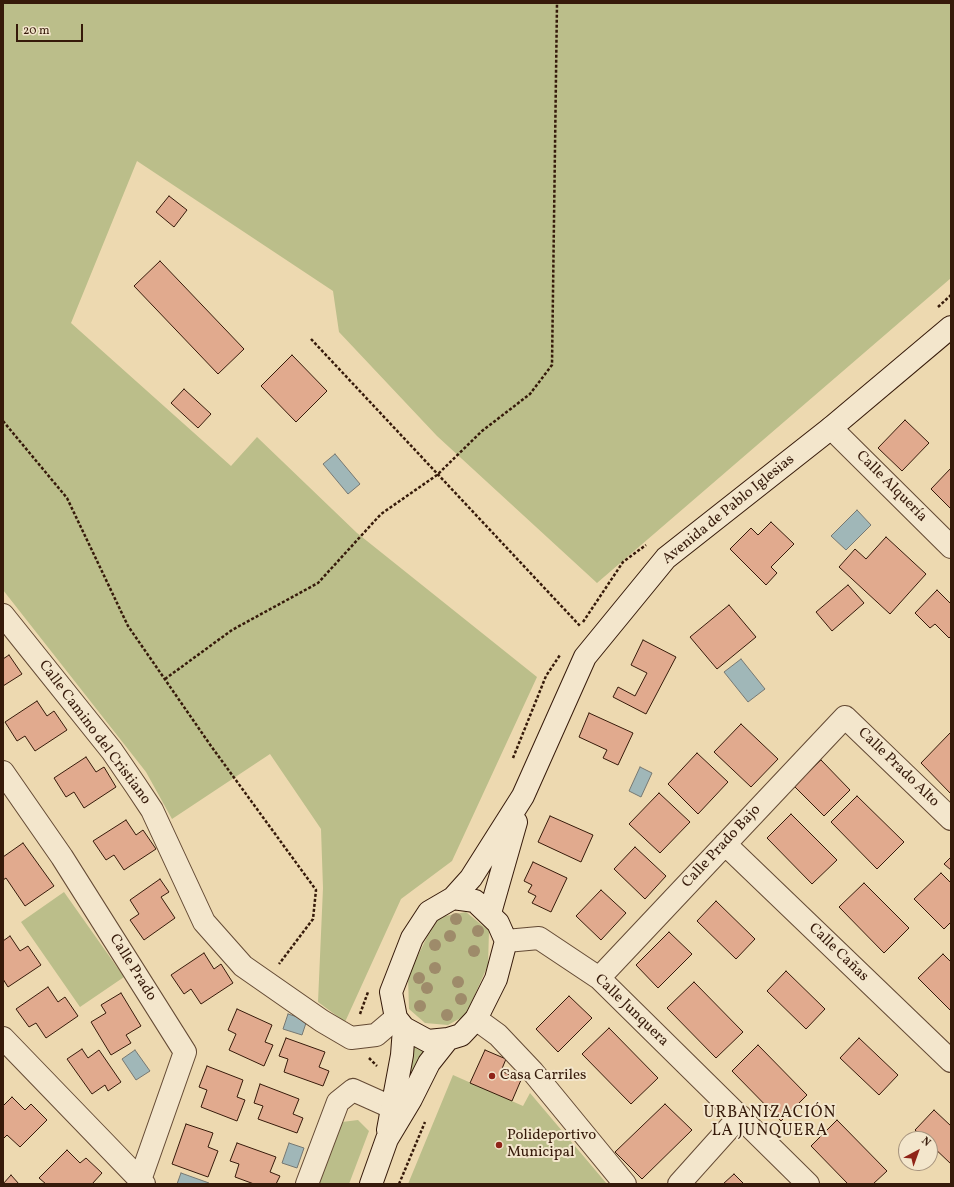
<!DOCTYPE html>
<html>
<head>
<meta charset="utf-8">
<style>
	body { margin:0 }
	#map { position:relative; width:954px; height:1187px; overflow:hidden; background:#edd9b0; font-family:Vollkorn,serif }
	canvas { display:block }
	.frame { position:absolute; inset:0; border:4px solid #361a0a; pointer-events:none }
	.north { position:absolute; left:898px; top:1131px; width:40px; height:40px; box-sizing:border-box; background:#f3e6cc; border:1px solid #a7947e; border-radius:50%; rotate:41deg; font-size:11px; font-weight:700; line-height:16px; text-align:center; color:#361a0a }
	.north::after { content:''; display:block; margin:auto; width:14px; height:18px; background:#8f2418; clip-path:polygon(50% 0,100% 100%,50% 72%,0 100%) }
	.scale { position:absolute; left:16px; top:24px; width:67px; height:18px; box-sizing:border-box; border:2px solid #361a0a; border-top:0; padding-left:5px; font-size:12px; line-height:14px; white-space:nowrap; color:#361a0a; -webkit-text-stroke:3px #f3e6cc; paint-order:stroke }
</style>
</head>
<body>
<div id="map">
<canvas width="954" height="1187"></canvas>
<div class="frame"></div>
<div class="north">N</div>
<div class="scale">20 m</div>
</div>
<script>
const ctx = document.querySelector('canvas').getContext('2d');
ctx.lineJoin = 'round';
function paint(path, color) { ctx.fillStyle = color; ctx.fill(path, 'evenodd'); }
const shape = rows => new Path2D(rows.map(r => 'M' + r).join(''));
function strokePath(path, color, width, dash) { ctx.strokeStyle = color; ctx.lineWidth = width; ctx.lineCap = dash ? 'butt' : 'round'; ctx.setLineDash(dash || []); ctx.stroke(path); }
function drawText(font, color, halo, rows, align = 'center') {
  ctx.font = font + ' Vollkorn,serif'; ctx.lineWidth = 4; ctx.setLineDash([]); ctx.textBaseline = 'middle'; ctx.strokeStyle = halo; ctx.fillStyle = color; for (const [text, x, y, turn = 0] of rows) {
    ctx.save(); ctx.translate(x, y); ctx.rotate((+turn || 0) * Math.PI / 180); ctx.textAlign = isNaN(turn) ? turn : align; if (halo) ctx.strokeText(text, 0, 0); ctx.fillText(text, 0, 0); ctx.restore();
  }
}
paint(shape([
	[3,3,951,3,951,278,597,583,437,436,339,332,333,291,137,161,71,323,231,466,257,437,357,533,537,677,452,861,401,899,345,1022,318,1002,323,888,321,829,270,754,172,819,146,772,3,590],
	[64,892,124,977,80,1007,21,922],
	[466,912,489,931,488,965,466,1015,448,1025,425,1023,409,1009,408,976,427,937,440,917],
	[408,1045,428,1051,406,1090],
	[453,1075,523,1106,530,1093,607,1184,408,1184],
	[358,1120,369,1131,349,1184,319,1184,342,1122]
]), '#bbbe8a');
const water = shape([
	[335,454,360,484,348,494,323,464,335,454],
	[857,510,871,525,846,550,831,536,857,510],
	[741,659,765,689,748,702,724,672,741,659],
	[640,767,652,773,641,797,629,791,640,767],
	[288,1014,307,1020,302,1035,283,1029,288,1014],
	[135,1050,150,1071,136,1080,122,1059,135,1050],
	[289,1143,304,1148,297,1168,282,1163,289,1143],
	[181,1173,209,1183,209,1184,177,1184,181,1173]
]);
paint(water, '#a0b7b8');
strokePath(water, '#767872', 1);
const building = shape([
	[169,196,187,210,174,227,156,212,169,196],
	[160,261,244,349,218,374,134,286,160,261],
	[292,355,327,391,296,422,261,386,292,355],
	[184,389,211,414,198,428,171,403,184,389],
	[905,420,929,443,902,471,878,448,905,420],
	[951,468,951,507,950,508,931,489,951,468],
	[771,522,794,544,771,567,777,573,766,585,730,549,751,528,758,535,771,522],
	[886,537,926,574,890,614,839,567,855,549,866,559,886,537],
	[848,585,864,603,832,631,816,612,848,585],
	[937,590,950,603,951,601,951,636,949,638,935,624,930,628,915,613,937,590],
	[729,605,756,637,717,669,690,637,729,605],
	[643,640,676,657,646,714,613,697,618,687,635,696,647,673,631,665,643,640],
	[9,655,22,674,3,686,3,659,9,655],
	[37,701,47,716,54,711,67,730,35,751,25,736,17,741,5,722,37,701],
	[589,713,633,733,618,765,603,758,607,750,579,737,589,713],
	[741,724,778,759,751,787,714,752,741,724],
	[951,732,951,792,950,793,921,763,951,732],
	[697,753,728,782,698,814,668,784,697,753],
	[86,757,96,772,104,767,116,787,84,808,74,792,66,797,54,778,86,757],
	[821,760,850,790,824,816,794,786,821,760],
	[659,793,690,822,660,853,629,824,659,793],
	[857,796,904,842,877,869,831,822,857,796],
	[791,814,837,860,812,884,767,838,791,814],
	[550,816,593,835,581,862,538,842,550,816],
	[126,820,136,835,143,830,156,849,124,870,114,855,106,860,93,841,126,820],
	[23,843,54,886,25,906,6,878,3,880,3,857,23,843],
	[635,847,666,876,645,899,614,869,635,847],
	[951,857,951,870,944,864,951,857],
	[533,862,567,878,551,912,532,903,536,896,528,892,532,885,524,881,533,862],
	[941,873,951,883,951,922,944,929,914,899,941,873],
	[160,879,169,892,161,897,175,918,144,940,130,920,139,914,130,900,160,879],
	[864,883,909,928,884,953,839,907,864,883],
	[601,890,626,913,601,940,576,916,601,890],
	[716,901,755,939,736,959,697,921,716,901],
	[669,932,692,954,658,988,636,965,669,932],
	[10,936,20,951,28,946,41,965,8,987,3,979,3,941,10,936],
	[204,953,214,969,221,964,233,983,201,1004,191,989,184,994,171,975,204,953],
	[943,954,951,962,951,1011,918,978,943,954],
	[786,971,825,1009,806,1029,767,991,786,971],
	[694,982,743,1032,716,1058,667,1008,694,982],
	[48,987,58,1002,65,997,78,1016,46,1038,36,1023,29,1027,16,1009,48,987],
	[121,993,141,1026,126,1035,131,1043,111,1055,91,1022,106,1013,101,1005,121,993],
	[569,996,592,1018,558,1052,536,1029,569,996],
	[237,1009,272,1025,265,1042,273,1045,264,1066,229,1050,236,1034,228,1030,237,1009],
	[609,1028,658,1078,631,1104,582,1054,609,1028],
	[286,1038,325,1052,319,1067,329,1071,323,1086,284,1072,288,1059,279,1056,286,1038],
	[859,1038,898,1075,879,1095,840,1058,859,1038],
	[758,1045,807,1095,781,1121,732,1071,758,1045],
	[82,1049,88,1058,99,1050,121,1082,108,1091,105,1085,92,1094,67,1059,82,1049],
	[485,1050,506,1059,501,1071,521,1080,512,1101,470,1083,485,1050],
	[207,1066,243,1080,237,1097,245,1100,237,1121,201,1107,207,1090,199,1087,207,1066],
	[260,1084,299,1099,293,1114,303,1118,297,1133,258,1119,263,1106,254,1103,260,1084],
	[12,1097,25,1110,31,1104,47,1120,20,1147,7,1135,3,1139,3,1106,12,1097],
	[665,1104,692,1130,642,1179,615,1152,665,1104],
	[934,1110,951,1126,951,1164,930,1144,930,1139,925,1139,915,1130,934,1110],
	[837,1120,887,1171,873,1184,848,1184,811,1146,837,1120],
	[186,1124,213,1133,208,1147,218,1151,208,1177,172,1164,186,1124],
	[237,1143,276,1157,270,1172,280,1176,276,1184,254,1184,235,1177,239,1164,230,1161,237,1143],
	[67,1150,80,1163,86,1158,102,1173,92,1184,46,1184,39,1178,67,1150],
	[734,1174,744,1184,723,1184,734,1174],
	[11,1175,19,1184,3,1184,11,1175]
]);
paint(building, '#e1aa8e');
strokePath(building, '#361a0a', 1);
const street = shape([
	[831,428,951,547],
	[3,615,112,751,136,786,152,810,204,922,243,966,322,1021,351,1038,376,1035,396,1018],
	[3,772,62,857,185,1052,140,1180],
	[725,844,951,1061],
	[506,941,539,938,599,978,808,1184],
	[599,978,845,717,951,819],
	[476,1019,498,1035,533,1072,625,1184],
	[3,1038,144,1184],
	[307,1184,338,1102,353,1090,391,1107],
	[679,1184,740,1116]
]);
const secondary = shape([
	[453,898,471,878,523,796,585,657,666,558,831,428,951,327],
	[453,898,475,901,498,923,506,941,496,979,476,1019,461,1035,448,1039,428,1041,404,1028,396,1018,391,992,412,938,429,912,453,898],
	[490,913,516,822],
	[388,1130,402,1055,404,1028],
	[371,1184,387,1139,411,1099,429,1063,448,1039]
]);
strokePath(street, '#644a34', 24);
strokePath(secondary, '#361a0a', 24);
strokePath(shape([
	[938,307,951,295],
	[311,339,581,627],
	[3,421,67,498,128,626,211,746,316,890,313,919,279,964],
	[583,622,623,562,646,545],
	[165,679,232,630,318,583,381,514,437,475,482,431,530,394,552,365,557,3],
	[513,758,546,676,560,655],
	[360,1014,368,992],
	[369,1058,377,1066],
	[399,1184,425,1122]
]), '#361a0a', 2.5, [3, 2]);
strokePath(street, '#f3e6cc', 22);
strokePath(secondary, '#f3e6cc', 22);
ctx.fillStyle = '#9e8b6a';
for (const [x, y] of [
	[456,919],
	[478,931],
	[450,936],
	[435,945],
	[474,951],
	[435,968],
	[419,978],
	[458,982],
	[427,988],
	[461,999],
	[420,1006],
	[447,1015]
]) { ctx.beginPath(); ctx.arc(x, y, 6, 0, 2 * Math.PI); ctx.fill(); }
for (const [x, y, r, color] of [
	[492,1076,4,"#8f2418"],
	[499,1145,4,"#8f2418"]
]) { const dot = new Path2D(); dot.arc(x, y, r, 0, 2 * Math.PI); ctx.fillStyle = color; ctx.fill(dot); strokePath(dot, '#f3e6cc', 1.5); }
drawText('15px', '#361a0a', '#f3e6cc', [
	["Calle Alquería",891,487,45],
	["Avenida de Pablo Iglesias",729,510,-39],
	["Calle Camino del Cristiano",94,733,53],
	["Calle Prado Alto",898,768,44],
	["Calle Prado Bajo",722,847,-47],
	["Calle Cañas",838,953,44],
	["Calle Prado",132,968,58],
	["Calle Junquera",631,1011,44]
]);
drawText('15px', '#361a0a', '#f3e6cc', [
	["Casa Carriles",500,1076],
	["Polideportivo",507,1136],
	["Municipal",507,1153]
], 'left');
ctx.letterSpacing = '1px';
drawText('16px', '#361a0a', '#f3e6cc', [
	["URBANIZACIÓN",770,1114],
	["LA JUNQUERA",770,1132]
]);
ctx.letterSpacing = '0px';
</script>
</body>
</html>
